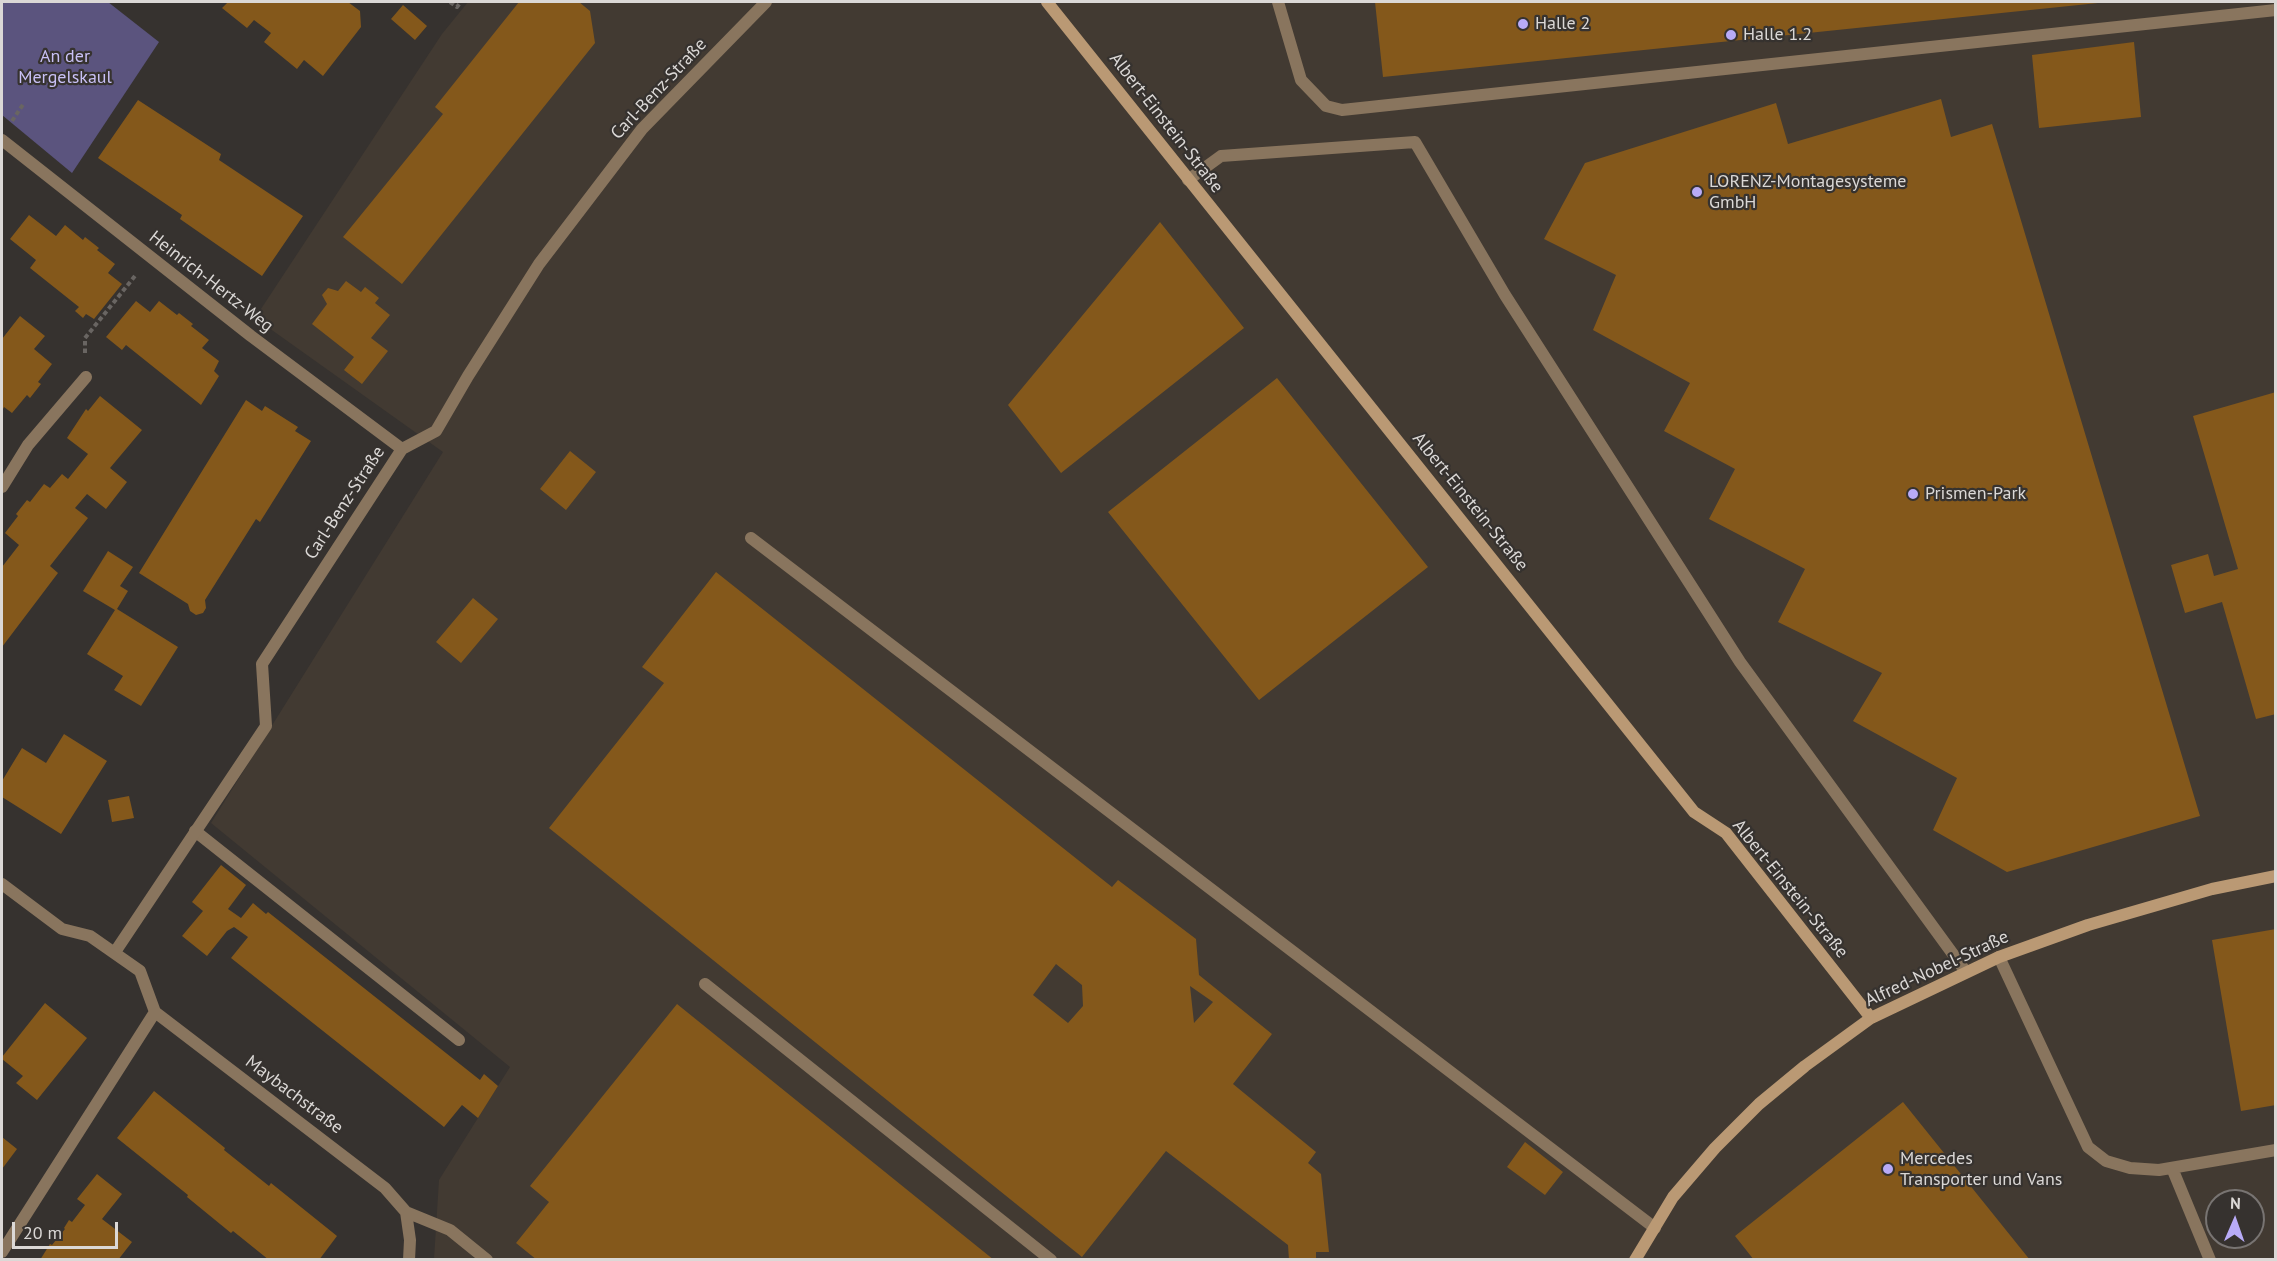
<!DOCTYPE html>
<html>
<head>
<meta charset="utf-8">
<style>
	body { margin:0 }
	#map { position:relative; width:2277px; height:1261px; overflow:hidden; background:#36322f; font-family:"PT Sans",sans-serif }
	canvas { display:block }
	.frame { position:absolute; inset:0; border:3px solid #dbd8d6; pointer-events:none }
	.north { position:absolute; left:2205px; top:1189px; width:60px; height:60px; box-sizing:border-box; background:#36322f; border:2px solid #787472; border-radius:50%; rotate:2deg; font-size:16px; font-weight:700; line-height:24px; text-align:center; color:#dbd8d6 }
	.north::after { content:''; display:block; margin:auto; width:21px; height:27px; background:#b8abf7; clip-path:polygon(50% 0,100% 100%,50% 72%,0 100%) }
	.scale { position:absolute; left:12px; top:1222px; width:106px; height:27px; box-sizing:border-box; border:3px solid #dbd8d6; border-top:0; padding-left:8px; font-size:18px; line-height:21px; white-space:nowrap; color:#dbd8d6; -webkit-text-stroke:4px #36322f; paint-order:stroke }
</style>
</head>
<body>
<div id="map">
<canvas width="2277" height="1261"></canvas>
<div class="frame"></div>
<div class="north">N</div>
<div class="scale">20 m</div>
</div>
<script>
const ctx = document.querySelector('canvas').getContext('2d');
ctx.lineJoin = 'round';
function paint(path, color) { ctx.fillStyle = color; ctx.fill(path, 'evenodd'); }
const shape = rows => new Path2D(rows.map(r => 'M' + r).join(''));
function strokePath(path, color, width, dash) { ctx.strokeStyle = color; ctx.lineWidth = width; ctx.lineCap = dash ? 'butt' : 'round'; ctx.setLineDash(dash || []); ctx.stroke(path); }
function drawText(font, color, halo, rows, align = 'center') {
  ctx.font = font + ' "PT Sans",sans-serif'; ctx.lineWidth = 4.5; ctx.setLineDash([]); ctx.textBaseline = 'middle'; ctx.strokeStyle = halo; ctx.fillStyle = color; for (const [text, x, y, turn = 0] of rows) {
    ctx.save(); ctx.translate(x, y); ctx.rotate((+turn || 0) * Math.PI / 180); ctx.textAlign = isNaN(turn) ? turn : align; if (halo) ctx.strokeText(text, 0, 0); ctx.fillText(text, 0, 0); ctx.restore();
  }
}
paint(shape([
	[468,2,2275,2,2275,1259,434,1259,439,1180,510,1067,211,823,443,452,255,318,442,34],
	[2217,1201,2253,1201,2253,1237,2217,1237]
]), '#423a32');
paint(shape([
	[2,2,108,2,159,42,72,173,2,115]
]), '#5b547e');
paint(shape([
	[228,2,348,2,360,11,361,27,323,76,304,60,297,69,264,42,271,33,254,20,247,28,222,8],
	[519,2,579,2,590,11,595,43,402,284,343,237,443,114,435,107],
	[1375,2,2098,2,2098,3,1383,77],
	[403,5,427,26,415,40,391,19],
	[2134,42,2141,117,2039,128,2032,55],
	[1941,99,1951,137,1992,124,2200,816,2007,872,1933,830,1957,778,1853,721,1882,673,1778,622,1805,569,1709,519,1735,469,1664,431,1690,383,1593,330,1616,275,1544,239,1585,163,1776,103,1788,144],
	[138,100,221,154,219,160,303,216,262,276,180,219,182,215,98,158],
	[29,215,56,236,65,225,83,240,85,237,99,248,97,250,115,264,108,273,122,284,94,319,86,314,83,318,75,311,79,307,30,268,36,260,10,239],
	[1160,222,1244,328,1061,473,1008,405],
	[346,281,361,292,365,287,379,298,375,303,390,315,371,338,388,351,362,384,344,370,354,357,312,324,327,304,322,295,328,288,338,291],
	[136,301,150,312,159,301,177,315,179,313,193,324,191,326,209,340,202,348,219,361,214,371,219,376,201,405,126,345,122,350,106,337],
	[20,316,45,336,34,349,52,364,38,382,41,384,30,398,27,395,12,413,4,407,2,411,2,339],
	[1277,378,1428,567,1259,700,1108,512],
	[2276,392,2276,714,2256,719,2222,602,2185,613,2171,565,2208,554,2214,576,2238,569,2193,416],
	[100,396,142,430,110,468,127,482,106,509,87,494,75,508,88,518,50,566,58,573,2,647,2,567,19,545,5,533,18,516,16,514,27,500,30,502,44,484,50,488,62,474,68,479,88,454,67,438,86,409,88,411],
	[246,400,262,411,265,406,298,427,295,431,311,441,260,522,256,519,205,600,206,608,203,613,196,615,190,611,188,604,139,573],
	[570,451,596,472,566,510,540,489],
	[108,551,133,567,120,586,128,591,117,609,178,647,141,706,114,690,123,676,87,654,115,610,83,591],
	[716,572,1112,887,1118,880,1196,939,1199,975,1272,1034,1233,1084,1316,1152,1308,1163,1321,1174,1329,1252,1316,1252,1316,1260,1289,1260,1288,1245,1166,1151,1082,1257,549,828,664,683,642,667],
	[1056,964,1082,985,1083,1006,1068,1023,1033,995],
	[1190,986,1213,1002,1194,1023],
	[473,598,498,619,461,663,436,642],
	[64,734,107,761,61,834,2,797,2,781,22,748,46,763],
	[129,796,134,818,112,822,108,800],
	[221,865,246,885,228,909,241,918,253,903,266,914,268,912,480,1080,484,1074,498,1086,478,1118,462,1105,444,1127,231,958,248,937,234,927,227,931,207,956,182,936,203,911,192,902],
	[2276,929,2276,1105,2241,1111,2212,940],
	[45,1003,87,1038,37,1100,16,1083,23,1076,2,1059,2,1057],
	[677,1004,994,1260,537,1260,516,1243,549,1202,530,1186],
	[154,1091,225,1148,224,1150,269,1186,271,1183,337,1236,319,1260,269,1260,233,1231,231,1233,187,1197,188,1195,117,1138],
	[1903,1102,2030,1260,1754,1260,1735,1236],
	[2,1137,17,1149,2,1169],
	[1525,1142,1563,1172,1545,1195,1507,1167],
	[97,1174,122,1194,102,1219,132,1242,118,1260,40,1260,50,1244,52,1245,65,1229,64,1228,69,1220,72,1222,85,1205,77,1199]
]), '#84581b');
strokePath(shape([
	[450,2,457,7,461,2],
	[12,121,24,103],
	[85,353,85,338,135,276]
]), '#696562', 4, [4.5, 3]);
strokePath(shape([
	[1278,2,1301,80,1326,106,1342,110,2276,10],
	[1188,180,1221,156,1415,142,1505,295,1740,662,1966,972],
	[751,538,1655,1228],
	[195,831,459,1040],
	[1999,957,2088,1147,2106,1161,2130,1168,2159,1170,2276,1150],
	[705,984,1051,1260],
	[2172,1168,2210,1260]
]), '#89755e', 12);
strokePath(shape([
	[2,140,251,336,402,449],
	[2,487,28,445,86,377],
	[2,884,62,929,90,936,140,971,155,1012,385,1188,406,1212,410,1240,409,1260],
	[115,952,266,726,262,664,402,449,436,431,468,376,539,264,642,129,766,2],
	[406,1212,450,1230,487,1260],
	[2,1252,155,1012]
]), '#89755e', 12);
strokePath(shape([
	[1047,2,1694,812,1726,833,1871,1018],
	[1635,1260,1673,1197,1715,1148,1759,1104,1805,1066,1871,1018,1999,957,2088,925,2212,889,2276,876]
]), '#ba9974', 12);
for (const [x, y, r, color] of [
	[1523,24,6,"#b8abf7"],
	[1731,35,6,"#b8abf7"],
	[1697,192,6,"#b8abf7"],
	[1913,494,6,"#b8abf7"],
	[1888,1169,6,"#b8abf7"]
]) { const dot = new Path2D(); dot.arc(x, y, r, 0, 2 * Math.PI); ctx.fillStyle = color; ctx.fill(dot); strokePath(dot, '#36322f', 2); }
drawText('18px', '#dbd8d6', '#36322f', [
	["Halle 2",1535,24],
	["Halle 1.2",1743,35],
	["LORENZ-Montagesysteme",1709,182],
	["GmbH",1709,203],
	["Prismen-Park",1925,494],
	["Mercedes",1900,1159],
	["Transporter und Vans",1900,1180]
], 'left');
drawText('18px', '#c9c1f6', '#36322f', [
	["An der",65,57],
	["Mergelskaul",65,78]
]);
drawText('18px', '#dbd8d6', '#36322f', [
	["Carl-Benz-Straße",659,89,-47],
	["Albert-Einstein-Straße",1166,123,52],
	["Heinrich-Hertz-Weg",211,282,38],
	["Albert-Einstein-Straße",1470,502,51],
	["Carl-Benz-Straße",345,503,-57],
	["Albert-Einstein-Straße",1790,889,51],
	["Alfred-Nobel-Straße",1937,969,-25],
	["Maybachstraße",294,1095,37]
]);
</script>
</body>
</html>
